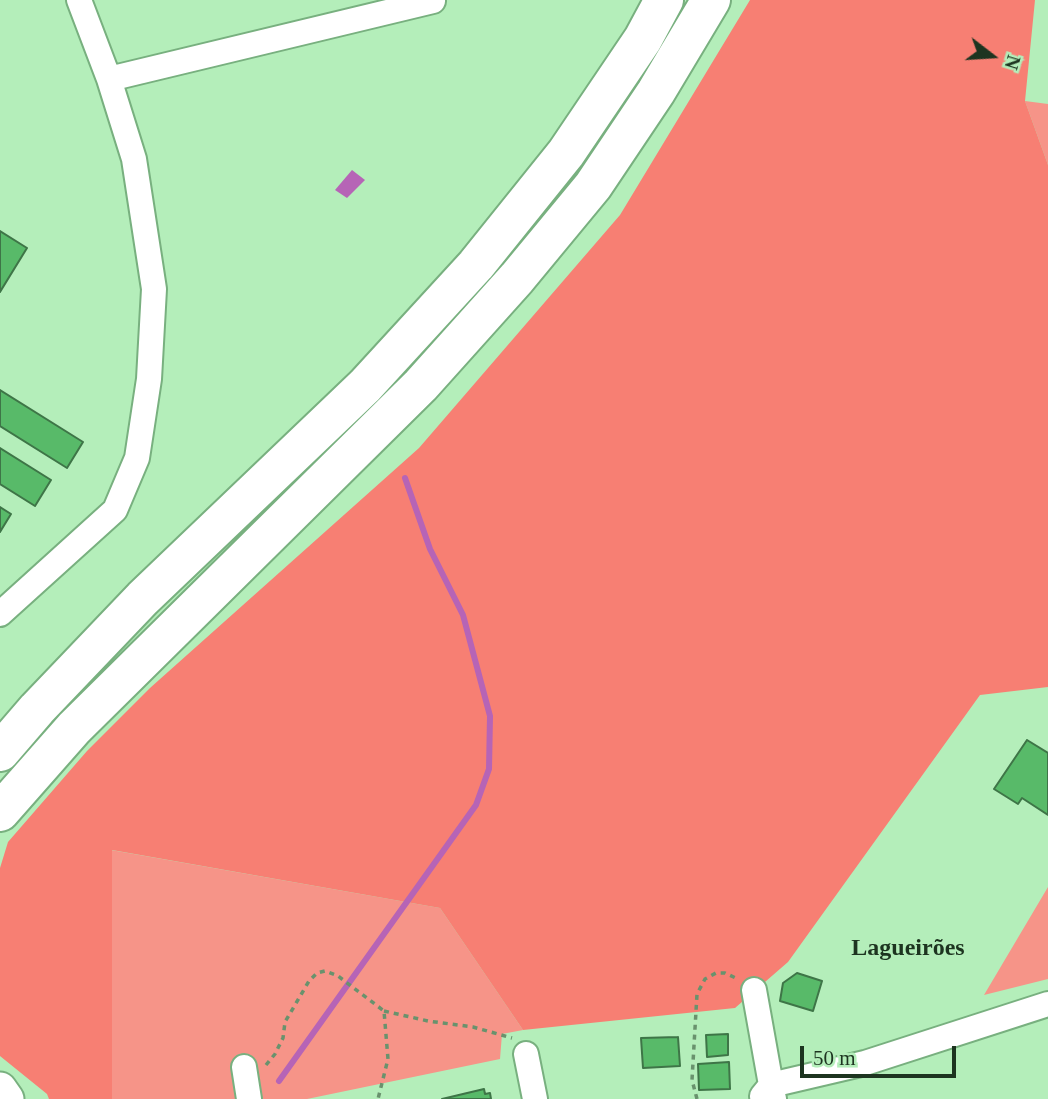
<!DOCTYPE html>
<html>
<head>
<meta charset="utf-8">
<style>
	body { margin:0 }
	#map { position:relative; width:1048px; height:1099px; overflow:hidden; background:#b4eeba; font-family:Georgia,serif }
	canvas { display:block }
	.north { position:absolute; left:957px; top:21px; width:70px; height:70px; -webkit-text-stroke:5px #b4eeba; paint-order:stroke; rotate:107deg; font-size:19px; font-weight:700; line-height:28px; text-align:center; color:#1d3420 }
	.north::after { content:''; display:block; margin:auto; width:24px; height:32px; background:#1d3420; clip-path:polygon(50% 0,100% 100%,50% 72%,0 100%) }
	.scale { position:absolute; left:800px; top:1046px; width:156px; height:32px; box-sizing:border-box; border:4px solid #1d3420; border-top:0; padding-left:9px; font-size:21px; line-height:24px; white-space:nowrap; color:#1d3420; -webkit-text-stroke:5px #b4eeba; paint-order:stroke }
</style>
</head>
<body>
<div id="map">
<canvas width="1048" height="1099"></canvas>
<div class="north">N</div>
<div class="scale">50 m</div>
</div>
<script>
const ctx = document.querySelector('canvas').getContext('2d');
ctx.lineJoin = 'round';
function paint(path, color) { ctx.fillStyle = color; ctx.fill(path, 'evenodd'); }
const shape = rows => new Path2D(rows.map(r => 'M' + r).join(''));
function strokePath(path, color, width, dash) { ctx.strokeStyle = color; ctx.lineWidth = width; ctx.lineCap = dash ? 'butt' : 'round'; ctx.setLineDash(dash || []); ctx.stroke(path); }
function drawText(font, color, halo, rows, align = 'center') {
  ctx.font = font + ' Georgia,serif'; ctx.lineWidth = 7; ctx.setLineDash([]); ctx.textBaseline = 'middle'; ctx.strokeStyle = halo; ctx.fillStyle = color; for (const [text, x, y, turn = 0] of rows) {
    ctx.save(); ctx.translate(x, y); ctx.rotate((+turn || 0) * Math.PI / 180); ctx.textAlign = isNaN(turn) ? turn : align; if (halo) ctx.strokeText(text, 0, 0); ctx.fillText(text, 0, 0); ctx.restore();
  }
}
paint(shape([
	[1025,101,1048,104,1048,165],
	[111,850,440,908,523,1030,502,1034,500,1059,307,1099,112,1099],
	[1048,887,1048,979,984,995]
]), '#f69488');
paint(shape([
	[750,0,1035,0,1025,101,1048,165,1048,687,980,695,788,962,735,1008,523,1030,440,908,112,850,112,1099,49,1099,47,1094,0,1056,0,868,8,842,87,751,150,688,419,448,620,215]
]), '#f77f73');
paint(shape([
	[352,170,365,180,347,198,335,190]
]), '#b664b6');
strokePath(shape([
	[279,1081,476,805,489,769,490,716,463,615,430,549,405,478]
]), '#b664b6', 6);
const building = shape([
	[0,231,27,248,0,292,0,231],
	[0,390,83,442,67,468,0,426,0,390],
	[0,448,51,480,35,506,0,484,0,448],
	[0,507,11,514,0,532,0,507],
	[1027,740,1048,753,1048,815,1022,798,1018,804,994,789,1027,740],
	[797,973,822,981,813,1011,780,1001,783,983,797,973],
	[728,1034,728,1055,707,1057,706,1035,728,1034],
	[678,1037,680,1066,643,1068,641,1038,678,1037],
	[729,1062,730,1089,699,1090,698,1064,729,1062],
	[484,1089,485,1094,490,1093,491,1099,442,1099,484,1089]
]);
paint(building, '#58ba69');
strokePath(building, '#3e7547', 2);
const street = shape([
	[109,79,433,1],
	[0,614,115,510,137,458,149,379,154,289,134,159,109,79,79,0],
	[754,990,771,1085,762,1096],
	[526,1054,535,1099],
	[244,1067,249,1099],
	[774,1099,771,1085,865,1063,1048,1004]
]);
const secondary = shape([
	[0,1089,7,1099]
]);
const highway = shape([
	[0,752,37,709,143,598,365,386,476,265,566,153,643,39,664,0],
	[0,812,74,728,421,385,517,278,593,186,656,92,711,0]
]);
strokePath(street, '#78b07f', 28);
strokePath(secondary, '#78b07f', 37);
strokePath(highway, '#78b07f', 42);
strokePath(shape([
	[384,1011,428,1021,473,1027,512,1038],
	[266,1065,275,1054,283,1038,285,1022,309,981,317,973,325,971,338,976,384,1011,388,1059,378,1099],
	[697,1099,692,1080,697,994,705,979,716,973,725,973,738,979]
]), '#69926d', 3.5, [5, 5]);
strokePath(street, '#fff', 24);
strokePath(secondary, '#fff', 33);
strokePath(highway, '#fff', 38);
drawText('bold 24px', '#1d3420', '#b4eeba', [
	["Lagueirões",908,949]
]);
</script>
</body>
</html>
